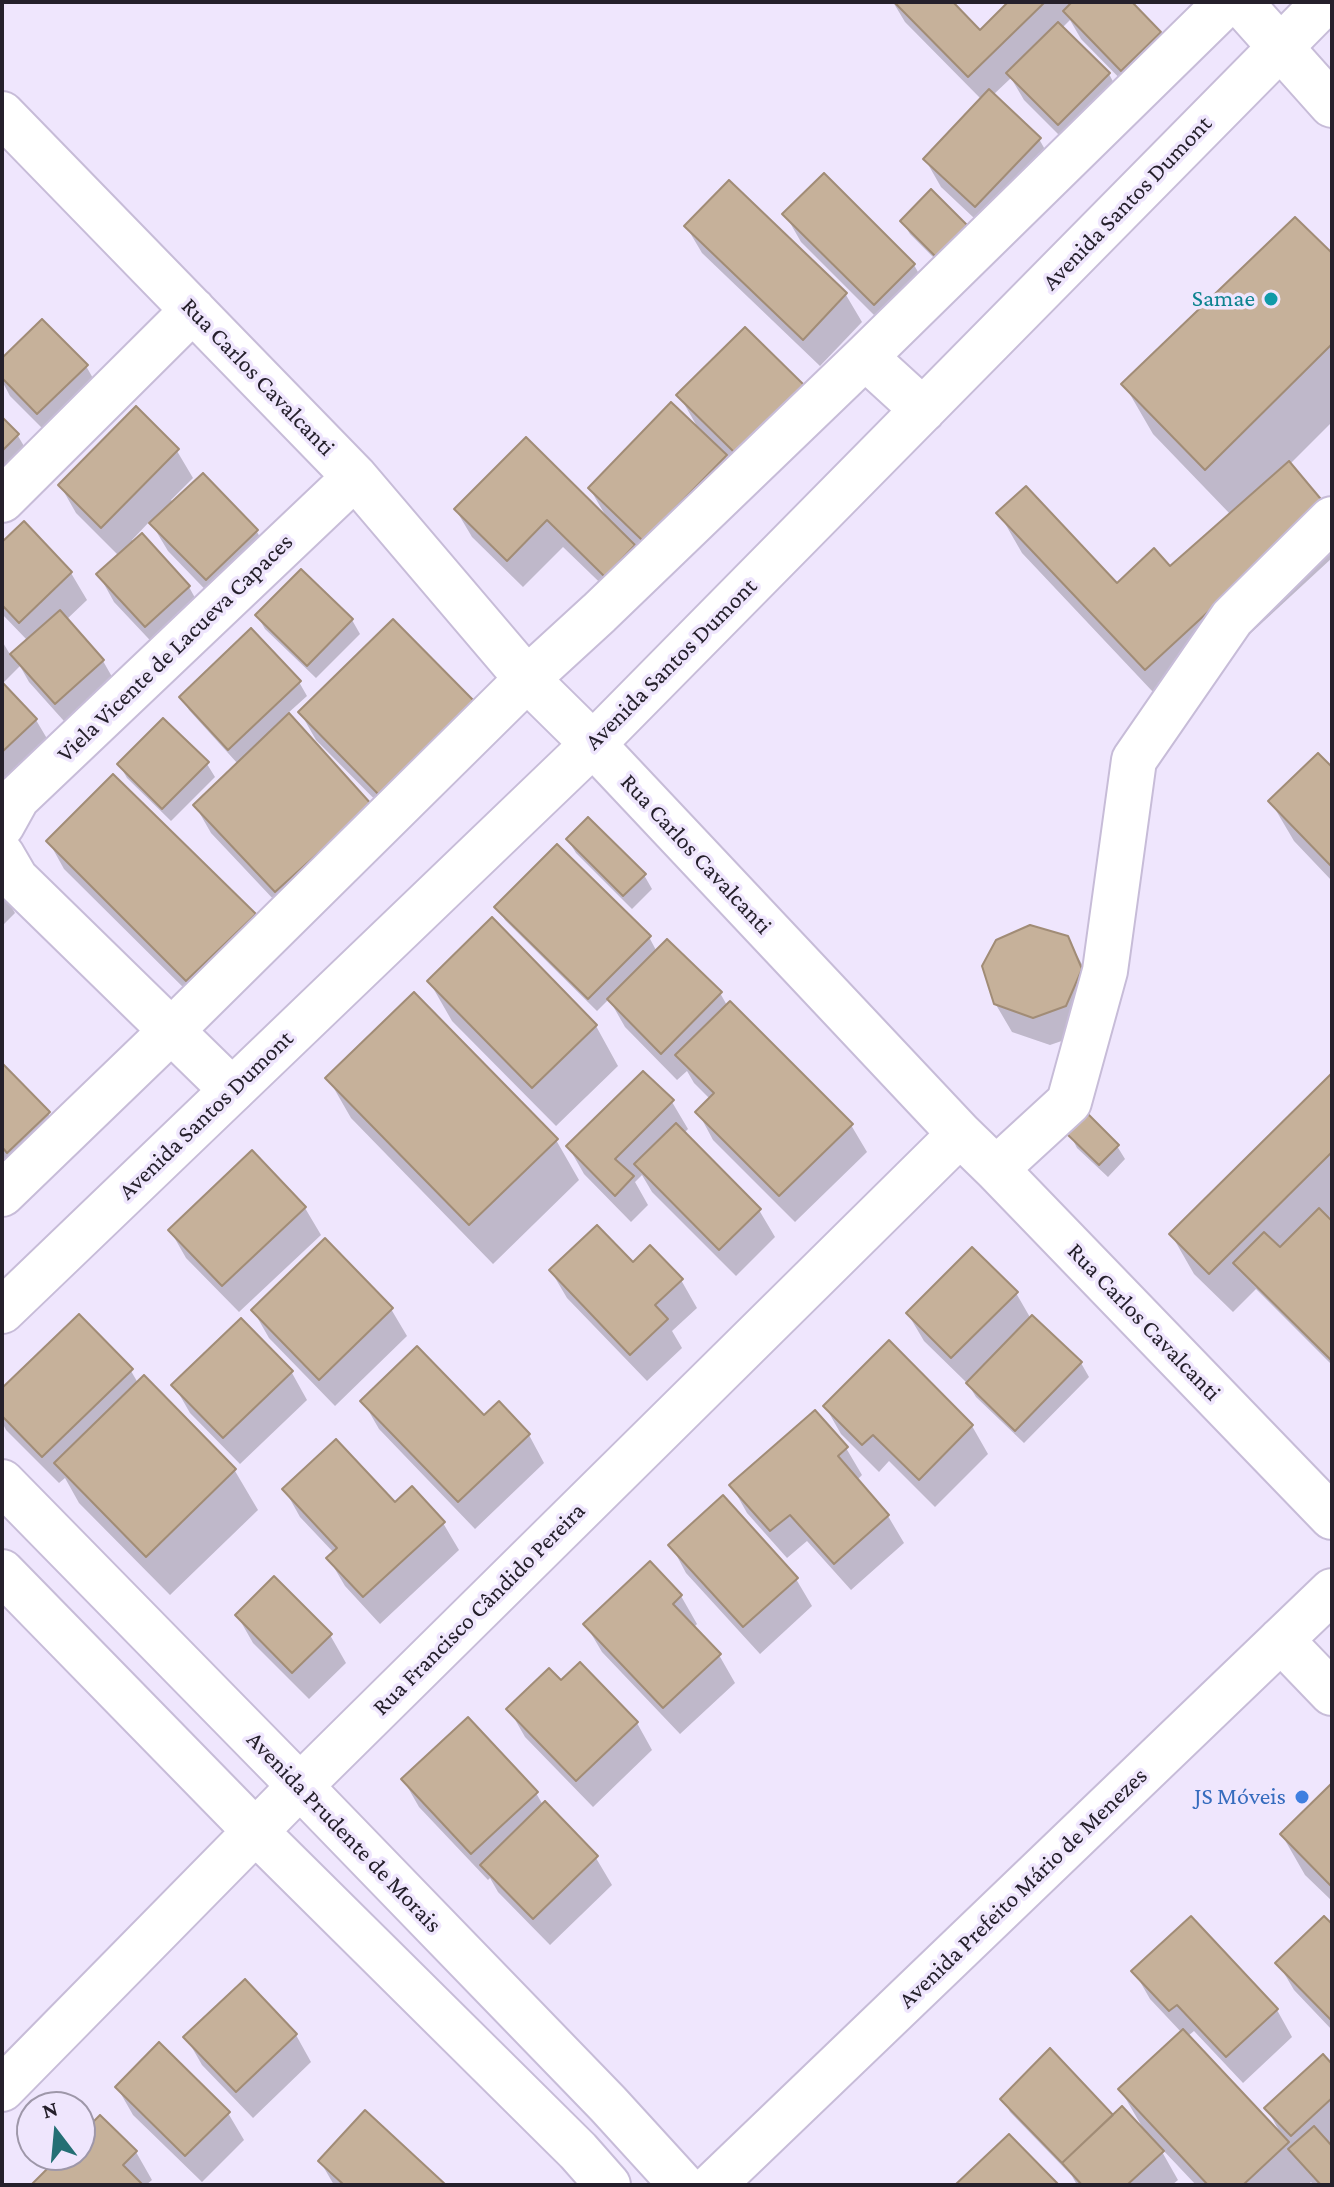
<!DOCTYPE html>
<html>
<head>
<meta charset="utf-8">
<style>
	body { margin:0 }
	#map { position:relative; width:1334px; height:2187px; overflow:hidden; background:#efe6fd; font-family:"Crimson Pro",serif }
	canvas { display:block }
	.frame { position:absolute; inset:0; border:4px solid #25202b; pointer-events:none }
	.north { position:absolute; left:16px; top:2091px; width:80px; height:80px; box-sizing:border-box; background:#efe6fd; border:2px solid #9e97a9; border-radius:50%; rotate:344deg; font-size:22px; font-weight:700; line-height:32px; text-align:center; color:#25202b }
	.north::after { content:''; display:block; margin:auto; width:28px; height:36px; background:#246f74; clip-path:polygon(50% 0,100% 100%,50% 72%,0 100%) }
</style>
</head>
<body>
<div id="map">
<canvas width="1334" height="2187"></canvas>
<div class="frame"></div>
<div class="north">N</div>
</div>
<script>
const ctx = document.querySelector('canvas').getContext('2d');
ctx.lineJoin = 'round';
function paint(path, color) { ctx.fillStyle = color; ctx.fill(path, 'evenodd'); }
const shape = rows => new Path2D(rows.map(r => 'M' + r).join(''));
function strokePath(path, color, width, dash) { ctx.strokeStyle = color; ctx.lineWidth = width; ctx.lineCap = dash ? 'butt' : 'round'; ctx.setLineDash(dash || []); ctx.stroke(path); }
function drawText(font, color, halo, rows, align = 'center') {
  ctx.font = font + ' "Crimson Pro",serif'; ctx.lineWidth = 7; ctx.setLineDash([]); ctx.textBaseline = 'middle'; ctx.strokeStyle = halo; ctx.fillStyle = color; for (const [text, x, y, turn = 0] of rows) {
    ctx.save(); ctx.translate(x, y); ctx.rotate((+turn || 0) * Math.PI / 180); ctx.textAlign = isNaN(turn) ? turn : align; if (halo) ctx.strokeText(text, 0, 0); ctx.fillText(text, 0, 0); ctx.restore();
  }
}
paint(shape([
	[893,2,950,2,980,32,1010,2,1129,2,1160,33,1175,60,1138,97,1081,39,1070,20,1062,28,1109,74,1124,102,1075,151,1024,100,1011,78,993,95,1039,139,1055,167,991,234,941,187,925,159,982,100,905,22],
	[729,182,846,295,862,322,820,366,702,253,686,226],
	[785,214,914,265,930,293,891,332,801,242],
	[902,221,966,226,973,240,945,269,910,234],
	[1332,256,1332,422,1290,464,1332,519,1332,558,1169,709,1022,553,999,513,1117,586,1170,569,1231,515,1153,434,1124,384],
	[2,361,86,366,102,394,54,440,10,396,2,381],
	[802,386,818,414,752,480,723,452,741,484,659,568,631,542,650,574,621,603,563,547,523,587,472,537,456,510,607,518,590,489,698,428,679,395],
	[2,419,18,436,34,463,2,493],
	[177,451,193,478,171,500,174,503,203,476,257,532,273,559,222,607,168,551,150,521,132,540,189,587,204,614,162,653,114,602,99,575,119,556,76,513,60,485],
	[2,545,71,573,87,600,66,620,103,661,119,689,72,730,29,682,20,666,2,684,2,641,11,656,28,641,2,614],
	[257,615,352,620,360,634,316,678,265,629],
	[299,682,307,696,287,714,370,806,292,919,211,833,195,805,238,764,189,710,181,697],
	[2,685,36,720,52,747,10,786,2,778],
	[475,705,400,825,316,740,300,712],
	[119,764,207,764,215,777,171,821,127,778],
	[1332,770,1332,881,1294,841,1271,802],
	[568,840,644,875,652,889,632,909,576,853],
	[49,842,254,916,270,943,203,1007,64,869],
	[2,891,15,913,2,926],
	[497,907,649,937,657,952,720,993,728,1007,851,1125,867,1152,795,1222,713,1140,698,1112,711,1100,694,1083,687,1071,677,1080,625,1027,609,999,597,1011,505,920],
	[1067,938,1083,966,1096,998,1082,1034,1050,1045,1012,1032,995,1003],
	[429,981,596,1026,618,1066,556,1126,452,1021],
	[2,1065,48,1113,64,1141,2,1180],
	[1332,1075,1332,1215,1327,1219,1332,1224,1332,1365,1256,1289,1233,1312,1194,1274,1171,1234],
	[328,1078,556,1140,579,1180,493,1264,351,1118],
	[672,1102,688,1129,684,1133,759,1210,775,1237,736,1276,652,1192,642,1175,635,1182,648,1205,631,1222,584,1174,568,1146],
	[1070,1134,1117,1146,1125,1159,1108,1177,1077,1148],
	[305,1208,321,1235,239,1312,186,1258,170,1230],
	[551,1271,681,1280,697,1308,672,1331,682,1348,647,1381,567,1298],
	[1016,1293,1031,1319,1081,1363,1089,1377,1024,1443,976,1397,968,1384,924,1341,908,1314],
	[391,1309,407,1336,335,1406,269,1338,253,1310],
	[79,1317,131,1371,138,1383,144,1377,235,1471,258,1510,170,1595,79,1503,65,1478,59,1483,6,1430,2,1422,2,1391],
	[241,1321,292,1373,307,1400,240,1464,190,1413,174,1385],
	[889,1343,972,1426,988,1454,935,1507,889,1461,879,1472,841,1434,825,1406],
	[363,1401,484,1418,529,1435,544,1463,475,1529,379,1429],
	[846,1448,862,1475,857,1480,888,1516,904,1543,851,1590,807,1541,787,1558,747,1513,732,1486],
	[285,1490,395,1505,443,1523,459,1550,380,1624,345,1586,329,1559,334,1553,300,1517],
	[671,1545,796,1579,812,1606,760,1654,686,1573],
	[650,1564,681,1596,697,1624,693,1628,719,1655,735,1683,680,1734,602,1652,586,1625],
	[237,1615,330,1635,346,1663,309,1699,253,1643],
	[561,1683,637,1723,652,1750,593,1807,525,1737,509,1709],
	[403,1779,536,1793,543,1805,596,1858,612,1885,550,1945,498,1892,490,1878,488,1880,419,1807],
	[1332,1786,1332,1901,1305,1875,1282,1835],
	[1332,1927,1332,2030,1294,1990,1278,1963],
	[1134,1971,1277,2010,1292,2037,1243,2083,1194,2031,1188,2036,1280,2135,1281,2134,1267,2109,1332,2067,1332,2140,1327,2144,1332,2149,1332,2185,1314,2185,1311,2182,1308,2185,1196,2185,1162,2149,1161,2150,1178,2180,1172,2185,1077,2185,1072,2176,1010,2112,1003,2099,1112,2118,1144,2130,1120,2089,1182,2033,1150,1999],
	[296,2035,311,2062,253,2118,202,2065,186,2037],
	[117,2087,228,2113,244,2140,202,2182,133,2115],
	[100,2118,136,2152,152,2180,146,2185,34,2185,63,2155,80,2155,80,2138],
	[320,2161,443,2185,334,2185]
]), '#0003');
const building = shape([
	[894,2,953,2,980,30,1008,2,1045,2,968,77,894,2],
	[1072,2,1132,2,1161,32,1121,71,1063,11,1072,2],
	[1058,22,1110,73,1058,125,1006,73,1058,22],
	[989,89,1041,138,975,207,923,159,989,89],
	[824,173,915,264,874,305,782,214,824,173],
	[729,180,847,293,803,340,684,226,729,180],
	[931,189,967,225,936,257,900,221,931,189],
	[1295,217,1332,253,1332,344,1205,470,1121,384,1295,217],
	[42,319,88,365,37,414,2,378,2,358,42,319],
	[745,327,804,385,735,453,676,395,745,327],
	[671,402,727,455,643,541,588,488,671,402],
	[136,406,179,449,101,528,58,485,136,406],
	[2,417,19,434,2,451,2,417],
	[526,437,635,545,605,577,547,520,507,561,454,509,526,437],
	[1289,461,1325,504,1145,670,996,513,1026,486,1117,583,1154,548,1170,566,1289,461],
	[203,473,258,530,206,580,149,523,203,473],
	[24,521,72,572,19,623,2,605,2,542,24,521],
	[142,533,190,586,145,627,96,574,142,533],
	[301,569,353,619,307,666,255,615,301,569],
	[60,610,104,660,55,704,10,654,60,610],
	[393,619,477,704,383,799,298,712,393,619],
	[251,628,301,681,228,750,179,697,251,628],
	[2,682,37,719,2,752,2,682],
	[289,713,372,805,275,892,193,805,289,713],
	[163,718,209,762,162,809,117,764,163,718],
	[1318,753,1332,767,1332,867,1268,801,1318,753],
	[113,774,256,914,186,981,46,841,113,774],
	[588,817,646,874,623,896,566,839,588,817],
	[557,844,651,936,588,999,494,907,557,844],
	[492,917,597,1025,532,1088,427,981,492,917],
	[1030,925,1068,936,1082,969,1066,1006,1033,1018,994,1004,982,966,996,940,1030,925],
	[667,939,722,992,661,1054,607,999,667,939],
	[414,992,558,1139,469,1225,325,1078,414,992],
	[730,1001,853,1124,779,1196,695,1112,714,1093,675,1055,730,1001],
	[2,1063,50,1112,7,1153,2,1147,2,1063],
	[643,1071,674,1100,615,1159,634,1176,615,1196,566,1146,643,1071],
	[1332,1073,1332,1152,1209,1274,1169,1234,1332,1073],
	[1087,1113,1119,1145,1099,1165,1067,1134,1087,1113],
	[676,1123,761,1209,719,1250,634,1164,676,1123],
	[252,1150,306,1207,222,1286,168,1230,252,1150],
	[1319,1208,1332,1221,1332,1361,1233,1263,1264,1232,1280,1247,1319,1208],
	[597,1225,633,1262,650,1245,683,1279,655,1305,668,1319,630,1355,549,1270,597,1225],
	[325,1238,393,1308,319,1380,251,1310,325,1238],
	[972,1247,1018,1292,951,1358,906,1313,972,1247],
	[79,1314,133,1369,42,1457,2,1416,2,1388,79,1314],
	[1032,1315,1082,1362,1015,1431,966,1383,1032,1315],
	[241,1318,293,1371,223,1438,171,1385,241,1318],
	[889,1340,973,1425,919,1480,873,1435,862,1445,823,1406,889,1340],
	[417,1346,484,1415,499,1401,530,1434,458,1502,360,1401,417,1346],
	[144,1375,236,1469,146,1557,54,1463,144,1375],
	[815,1410,848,1447,838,1456,889,1515,834,1564,790,1515,770,1531,729,1485,815,1410],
	[336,1439,395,1502,412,1486,445,1522,363,1597,326,1558,337,1548,282,1489,336,1439],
	[723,1495,798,1578,743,1627,668,1545,723,1495],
	[650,1561,682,1595,673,1604,721,1654,663,1708,583,1624,650,1561],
	[274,1576,332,1634,292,1673,235,1615,274,1576],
	[580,1662,638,1722,576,1781,506,1709,549,1668,561,1680,580,1662],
	[468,1717,538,1792,471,1854,401,1779,468,1717],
	[1332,1783,1332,1887,1280,1834,1332,1783],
	[545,1801,598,1856,533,1919,480,1865,545,1801],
	[1191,1916,1278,2009,1226,2057,1177,2005,1169,2011,1131,1971,1191,1916],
	[1324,1916,1332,1924,1332,2021,1275,1963,1324,1916],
	[245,1979,297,2034,236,2092,183,2037,245,1979],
	[1183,2029,1289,2142,1243,2185,1208,2185,1118,2089,1183,2029],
	[159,2042,230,2112,185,2156,115,2087,159,2042],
	[1050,2048,1113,2115,1062,2163,1000,2099,1050,2048],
	[1323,2054,1332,2064,1332,2098,1291,2136,1264,2108,1323,2054],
	[1122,2106,1164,2151,1127,2185,1082,2185,1062,2163,1122,2106],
	[365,2110,446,2185,344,2185,318,2161,365,2110],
	[100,2115,137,2151,123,2165,143,2185,31,2185,61,2155,80,2155,80,2135,100,2115],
	[1314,2126,1332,2146,1332,2185,1321,2185,1288,2149,1314,2126],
	[1009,2134,1059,2185,955,2185,1009,2134]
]);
paint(building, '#c6b19a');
strokePath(building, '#a18c76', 2);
const minor = shape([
	[1240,2,1332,105],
	[2,114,355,477,527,679,593,744,960,1134,996,1169,1332,1517],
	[2,500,193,310],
	[2,825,17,798,355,477],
	[2,855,16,879,232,1090],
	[996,1169,1069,1102,1105,971,1134,760,1232,618,1332,519],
	[2,1482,300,1786,608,2104,682,2185],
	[2,1572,255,1831,578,2151,608,2185],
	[1281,1640,1332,1693],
	[2,2089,300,1786,960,1134]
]);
const major = shape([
	[865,357,923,410],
	[2,1194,172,1030,527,679,599,613,865,357,1227,2],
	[2,1311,593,744,1325,2],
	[713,2185,1332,1591]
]);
strokePath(minor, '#c7bcd8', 48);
strokePath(major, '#c7bcd8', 48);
strokePath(minor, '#fff', 44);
strokePath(major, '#fff', 44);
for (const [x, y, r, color] of [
	[1271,299,8,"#0f9aa8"],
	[1302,1797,8,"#3f7fe0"]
]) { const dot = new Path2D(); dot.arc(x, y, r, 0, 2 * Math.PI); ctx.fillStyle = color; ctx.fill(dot); strokePath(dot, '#efe6fd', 3); }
drawText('24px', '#25202b', '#efe6fd', [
	["Avenida Santos Dumont",1127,203,-46],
	["Rua Carlos Cavalcanti",258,377,46],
	["Viela Vicente de Lacueva Capaces",175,648,-44],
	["Avenida Santos Dumont",671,664,-45],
	["Rua Carlos Cavalcanti",696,854,47],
	["Avenida Santos Dumont",206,1115,-44],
	["Rua Carlos Cavalcanti",1144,1322,46],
	["Rua Francisco Cândido Pereira",479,1609,-45],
	["Avenida Prudente de Morais",344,1832,46],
	["Avenida Prefeito Mário de Menezes",1023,1888,-44]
]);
drawText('24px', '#0d838f', '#efe6fd', [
	["Samae",1255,299]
], 'right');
drawText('24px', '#366cbe', '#efe6fd', [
	["JS Móveis",1286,1797]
], 'right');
</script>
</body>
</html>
